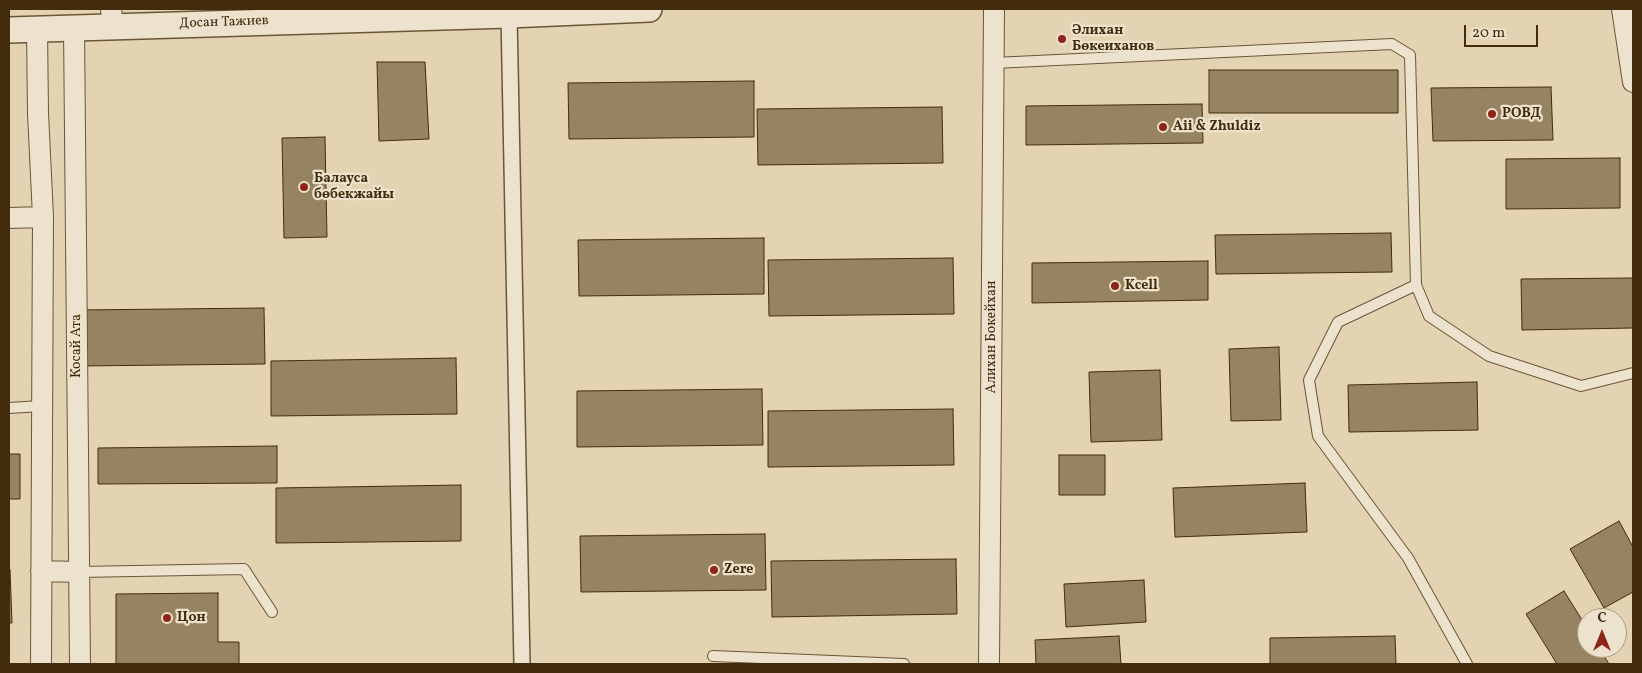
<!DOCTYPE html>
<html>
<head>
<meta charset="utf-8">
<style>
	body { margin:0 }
	#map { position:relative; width:1642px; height:673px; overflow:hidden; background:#e4d3b2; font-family:Vollkorn,serif }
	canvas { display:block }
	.frame { position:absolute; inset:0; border:10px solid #422c0b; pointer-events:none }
	.north { position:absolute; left:1577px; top:608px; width:50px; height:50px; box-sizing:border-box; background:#ede2cd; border:1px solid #a9997f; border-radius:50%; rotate:0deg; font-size:14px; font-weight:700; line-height:20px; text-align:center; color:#422c0b }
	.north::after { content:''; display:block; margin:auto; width:18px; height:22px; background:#8f2418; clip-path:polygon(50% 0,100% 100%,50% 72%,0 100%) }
	.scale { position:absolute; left:1464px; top:25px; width:74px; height:22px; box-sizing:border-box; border:2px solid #422c0b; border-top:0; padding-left:6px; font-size:15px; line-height:18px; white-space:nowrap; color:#422c0b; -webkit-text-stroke:4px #ede2cd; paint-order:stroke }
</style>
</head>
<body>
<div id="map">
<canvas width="1642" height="673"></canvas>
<div class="frame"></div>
<div class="north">С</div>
<div class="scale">20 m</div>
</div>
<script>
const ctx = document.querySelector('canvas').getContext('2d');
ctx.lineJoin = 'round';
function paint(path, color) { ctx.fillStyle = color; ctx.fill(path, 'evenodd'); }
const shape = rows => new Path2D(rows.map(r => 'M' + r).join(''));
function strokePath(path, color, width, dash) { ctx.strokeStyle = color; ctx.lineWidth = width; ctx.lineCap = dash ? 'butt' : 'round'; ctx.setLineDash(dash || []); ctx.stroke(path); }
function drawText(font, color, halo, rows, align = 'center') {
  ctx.font = font + ' Vollkorn,serif'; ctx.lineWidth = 4.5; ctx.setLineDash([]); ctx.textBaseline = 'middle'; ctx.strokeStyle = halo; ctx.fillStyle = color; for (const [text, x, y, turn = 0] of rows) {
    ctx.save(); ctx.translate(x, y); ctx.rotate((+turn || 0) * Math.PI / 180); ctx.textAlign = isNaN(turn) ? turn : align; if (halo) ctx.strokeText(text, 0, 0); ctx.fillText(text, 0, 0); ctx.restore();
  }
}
const building = shape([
	[377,62,425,62,429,139,379,141,377,62],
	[1209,70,1398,70,1398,113,1209,113,1209,70],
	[754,81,754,137,569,139,568,83,754,81],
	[1551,87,1553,140,1433,141,1431,88,1551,87],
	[1202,104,1203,143,1026,145,1026,106,1202,104],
	[942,107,943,163,758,165,757,109,942,107],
	[325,137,327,237,284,238,282,138,325,137],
	[1620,158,1620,208,1506,209,1506,159,1620,158],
	[1391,233,1392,272,1216,274,1215,235,1391,233],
	[764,238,764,294,579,296,578,240,764,238],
	[953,258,954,314,769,316,768,260,953,258],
	[1208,261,1208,300,1032,303,1032,263,1208,261],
	[1633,278,1633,328,1522,330,1521,279,1633,278],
	[264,308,265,364,80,366,79,310,264,308],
	[1279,347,1281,420,1231,421,1229,349,1279,347],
	[456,358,457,414,271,416,271,361,456,358],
	[1160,370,1162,440,1091,442,1089,372,1160,370],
	[1477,382,1478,430,1349,432,1348,385,1477,382],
	[762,389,763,445,577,447,577,391,762,389],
	[953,409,954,465,768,467,768,411,953,409],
	[277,446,277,483,98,484,98,448,277,446],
	[9,454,20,454,20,499,9,499,9,454],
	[1059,455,1105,455,1105,495,1059,495,1059,455],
	[1305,483,1307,532,1175,537,1173,488,1305,483],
	[461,485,461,541,276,543,276,488,461,485],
	[1619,521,1633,547,1633,592,1604,608,1570,549,1619,521],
	[765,534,766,590,581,592,580,536,765,534],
	[956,559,957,614,772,617,771,561,956,559],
	[9,569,10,569,12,623,9,623,9,569],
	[1144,580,1146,622,1066,627,1064,584,1144,580],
	[1564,591,1587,628,1587,648,1599,648,1609,664,1557,664,1526,614,1564,591],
	[218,593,218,642,239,642,239,664,116,664,116,594,218,593],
	[1119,636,1121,664,1036,664,1035,640,1119,636],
	[1395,636,1396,664,1270,664,1270,638,1395,636]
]);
paint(building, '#968362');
strokePath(building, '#422c0b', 1);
const service = shape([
	[994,63,1392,44,1410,55,1416,285,1429,316,1489,356,1581,386,1633,373],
	[1416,285,1338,322,1309,380,1318,436,1408,558,1467,664],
	[9,408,41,406],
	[79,572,244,569,272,612],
	[713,656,904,664]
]);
const pedestrian = shape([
	[509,15,522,664]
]);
const minor = shape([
	[111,9,113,26],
	[1622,9,1633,82],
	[74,27,80,664],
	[37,29,38,113,43,217,41,664],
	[9,218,43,217],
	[41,571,79,572],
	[989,664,994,9]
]);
const tertiary = shape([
	[9,30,509,15,649,9]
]);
strokePath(service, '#6a5635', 12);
strokePath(pedestrian, '#6a5635', 18);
strokePath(minor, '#6a5635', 22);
strokePath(tertiary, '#6a5635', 28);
strokePath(service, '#ede2cd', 10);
strokePath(pedestrian, '#ede2cd', 15);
strokePath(minor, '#ede2cd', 20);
strokePath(tertiary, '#ede2cd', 25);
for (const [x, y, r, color] of [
	[1062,39,5,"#8f2418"],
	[1492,114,5,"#8f2418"],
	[1163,127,5,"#8f2418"],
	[304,187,5,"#8f2418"],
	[1115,286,5,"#8f2418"],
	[714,570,5,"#8f2418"],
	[167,618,5,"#8f2418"]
]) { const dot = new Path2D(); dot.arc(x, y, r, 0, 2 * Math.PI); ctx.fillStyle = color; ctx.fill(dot); strokePath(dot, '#ede2cd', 2); }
drawText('14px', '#422c0b', '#ede2cd', [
	["Досан Тажиев",224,23,-2],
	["Алихан Бокейхан",992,337,-90],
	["Косай Ата",77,346,-90]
]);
drawText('bold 14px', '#422c0b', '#ede2cd', [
	["Әлихан",1072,31],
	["Бөкеиханов",1072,47],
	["РОВД",1502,114],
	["Aii & Zhuldiz",1173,127],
	["Балауса",314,179],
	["бөбекжайы",314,195],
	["Kcell",1125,286],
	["Zere",724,570],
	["Цон",177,618]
], 'left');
</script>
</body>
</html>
